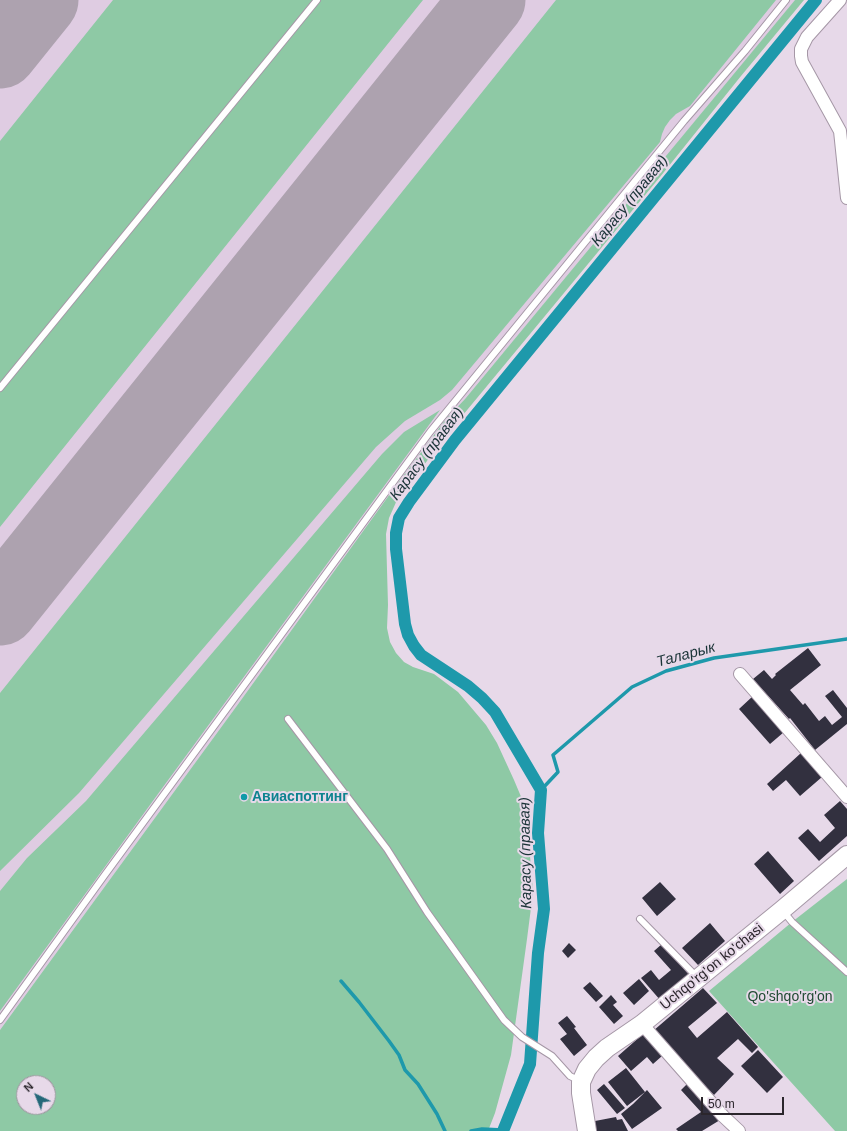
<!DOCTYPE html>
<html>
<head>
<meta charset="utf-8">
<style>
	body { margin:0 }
	#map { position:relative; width:847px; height:1131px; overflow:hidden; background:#e7d9e9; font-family:Arial,sans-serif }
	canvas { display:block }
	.north { position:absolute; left:16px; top:1075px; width:40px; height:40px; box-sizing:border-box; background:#e7d9e9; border:1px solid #9c919d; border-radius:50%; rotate:317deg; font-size:11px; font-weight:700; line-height:16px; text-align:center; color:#2b262c }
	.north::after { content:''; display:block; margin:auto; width:14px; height:18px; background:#246879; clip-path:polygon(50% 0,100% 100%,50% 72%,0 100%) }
	.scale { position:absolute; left:701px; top:1097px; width:83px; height:18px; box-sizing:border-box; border:2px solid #2b262c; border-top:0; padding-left:5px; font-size:12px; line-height:14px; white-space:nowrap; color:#2b262c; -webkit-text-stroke:3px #e7d9e9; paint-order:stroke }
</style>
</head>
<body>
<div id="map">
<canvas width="847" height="1131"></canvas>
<div class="north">N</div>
<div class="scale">50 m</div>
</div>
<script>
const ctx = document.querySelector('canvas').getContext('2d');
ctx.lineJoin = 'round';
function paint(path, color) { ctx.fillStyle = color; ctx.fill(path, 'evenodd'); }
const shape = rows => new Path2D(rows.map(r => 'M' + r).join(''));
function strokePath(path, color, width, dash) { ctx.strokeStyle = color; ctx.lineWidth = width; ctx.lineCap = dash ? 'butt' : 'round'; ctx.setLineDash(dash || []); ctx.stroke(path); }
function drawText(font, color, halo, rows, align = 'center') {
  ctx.font = font + ' Arial,sans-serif'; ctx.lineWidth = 4; ctx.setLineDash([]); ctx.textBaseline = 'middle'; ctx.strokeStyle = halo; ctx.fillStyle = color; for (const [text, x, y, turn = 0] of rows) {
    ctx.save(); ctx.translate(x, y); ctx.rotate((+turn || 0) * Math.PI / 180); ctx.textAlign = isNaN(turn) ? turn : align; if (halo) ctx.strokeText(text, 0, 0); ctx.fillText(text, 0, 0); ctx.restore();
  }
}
paint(shape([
	[0,0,796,0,465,399,446,419,395,487,236,707,0,1030]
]), '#dfcce2');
paint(shape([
	[113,0,423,0,0,527,0,141],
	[556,0,776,0,690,106,676,114,670,120,665,127,662,134,660,142,452,390,440,400,405,421,376,447,79,793,0,871,0,693],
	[795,0,804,0,741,76,660,177,458,421,435,446,427,461,397,500,389,518,386,534,388,605,387,628,390,642,396,653,404,662,413,667,434,674,458,692,486,725,497,743,514,780,522,799,526,822,529,844,533,892,527,939,511,1055,495,1113,488,1131,0,1131,0,1030,236,707,395,487,446,419,465,399],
	[24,1083,48,1083,48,1107,24,1107],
	[440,410,163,787,0,1011,0,891,27,858,86,801,382,454,404,432],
	[847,879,847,1131,835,1131,709,991,792,922]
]), '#8ec9a5');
strokePath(shape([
	[541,790,558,772,553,755,632,687,666,671,714,658,847,639],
	[341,981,359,1002,389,1041,399,1055,405,1070,418,1084,437,1114,445,1131],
	[471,1131,482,1129,503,1130]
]), '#1e99ab', 3.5);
strokePath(shape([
	[503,1131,530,1064,538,953,544,909,538,833,541,790,495,712,482,698,468,686,421,655,414,646,408,635,405,624,396,549,396,533,399,518,409,502,455,440,816,0]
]), '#1e99ab', 12);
strokePath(shape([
	[0,51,41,0],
	[0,608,488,0]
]), '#ada2af', 75);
paint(shape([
	[808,648,821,665,790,690,803,705,805,703,819,721,825,716,832,725,842,717,825,696,833,690,847,708,847,724,815,750,790,718,789,719,753,679,764,670,772,679,776,675,775,674],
	[753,696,784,732,770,744,739,709],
	[801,753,822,777,800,796,786,780,773,791,767,784],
	[840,801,847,809,847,836,819,861,798,838,808,829,820,842,835,828,824,815],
	[768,851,794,881,780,894,754,864],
	[660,882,676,899,657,916,642,898],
	[710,923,725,941,698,965,682,948],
	[569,943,576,950,568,958,562,951],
	[662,944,690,976,661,1001,641,978,651,970,659,980,671,970,654,951],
	[639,979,649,991,634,1005,623,993],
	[590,982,603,996,596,1002,583,988],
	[703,988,717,1003,688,1027,697,1038,727,1012,758,1047,752,1053,738,1039,717,1058,734,1074,714,1095,681,1064,653,1031],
	[611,995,617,1002,613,1005,623,1016,614,1024,599,1007],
	[567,1016,576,1027,574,1028,587,1045,574,1056,560,1039,567,1034,558,1023],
	[643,1034,662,1056,653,1064,647,1057,631,1071,618,1056],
	[758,1050,783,1077,767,1093,741,1066],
	[626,1068,645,1092,627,1106,608,1082],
	[604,1084,625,1108,617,1114,597,1090],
	[687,1084,720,1120,702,1131,678,1131,676,1129,701,1112,681,1090],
	[647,1090,662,1108,632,1129,621,1114,633,1104],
	[616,1117,617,1120,622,1119,628,1131,596,1131,595,1121]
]), '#32303f');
const lane = shape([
	[0,388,317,0],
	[288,719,387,849,427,912,504,1020,522,1037,552,1056,570,1076,580,1081],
	[783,911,792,922,847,972],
	[640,919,697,977],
	[0,1020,104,876,430,432,684,121,745,51,786,0]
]);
const street = shape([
	[840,0,807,37,801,49,801,56,802,62,840,131,847,198],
	[740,674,847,797],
	[642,1024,723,1116,739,1131]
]);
const secondary = shape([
	[587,1131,581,1093,581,1082,587,1069,596,1058,607,1048,642,1024,782,910,847,855]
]);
strokePath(lane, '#a597a6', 8);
strokePath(street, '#a597a6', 14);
strokePath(secondary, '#a597a6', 20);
strokePath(lane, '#fff', 6);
strokePath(street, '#fff', 12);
strokePath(secondary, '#fff', 18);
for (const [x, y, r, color] of [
	[244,797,4,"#0f9aa8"]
]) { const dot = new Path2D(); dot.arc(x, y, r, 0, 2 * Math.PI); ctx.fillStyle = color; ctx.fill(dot); strokePath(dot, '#e7d9e9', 1.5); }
drawText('bold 14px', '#0d838f', '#e7d9e9', [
	["Авиаспоттинг",252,797]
], 'left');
drawText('14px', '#2b262c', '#e7d9e9', [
	["Uchqo'rg'on ko'chasi",712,967,-39]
]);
drawText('14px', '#1f4a32', '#e7d9e9', [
	["Qo'shqo'rg'on",790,997]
]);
drawText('italic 15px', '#1a3337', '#e7d9e9', [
	["Карасу (правая)",630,201,-51],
	["Карасу (правая)",427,454,-53],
	["Таларык",686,655,-15],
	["Карасу (правая)",526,853,-91]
]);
</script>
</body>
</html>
